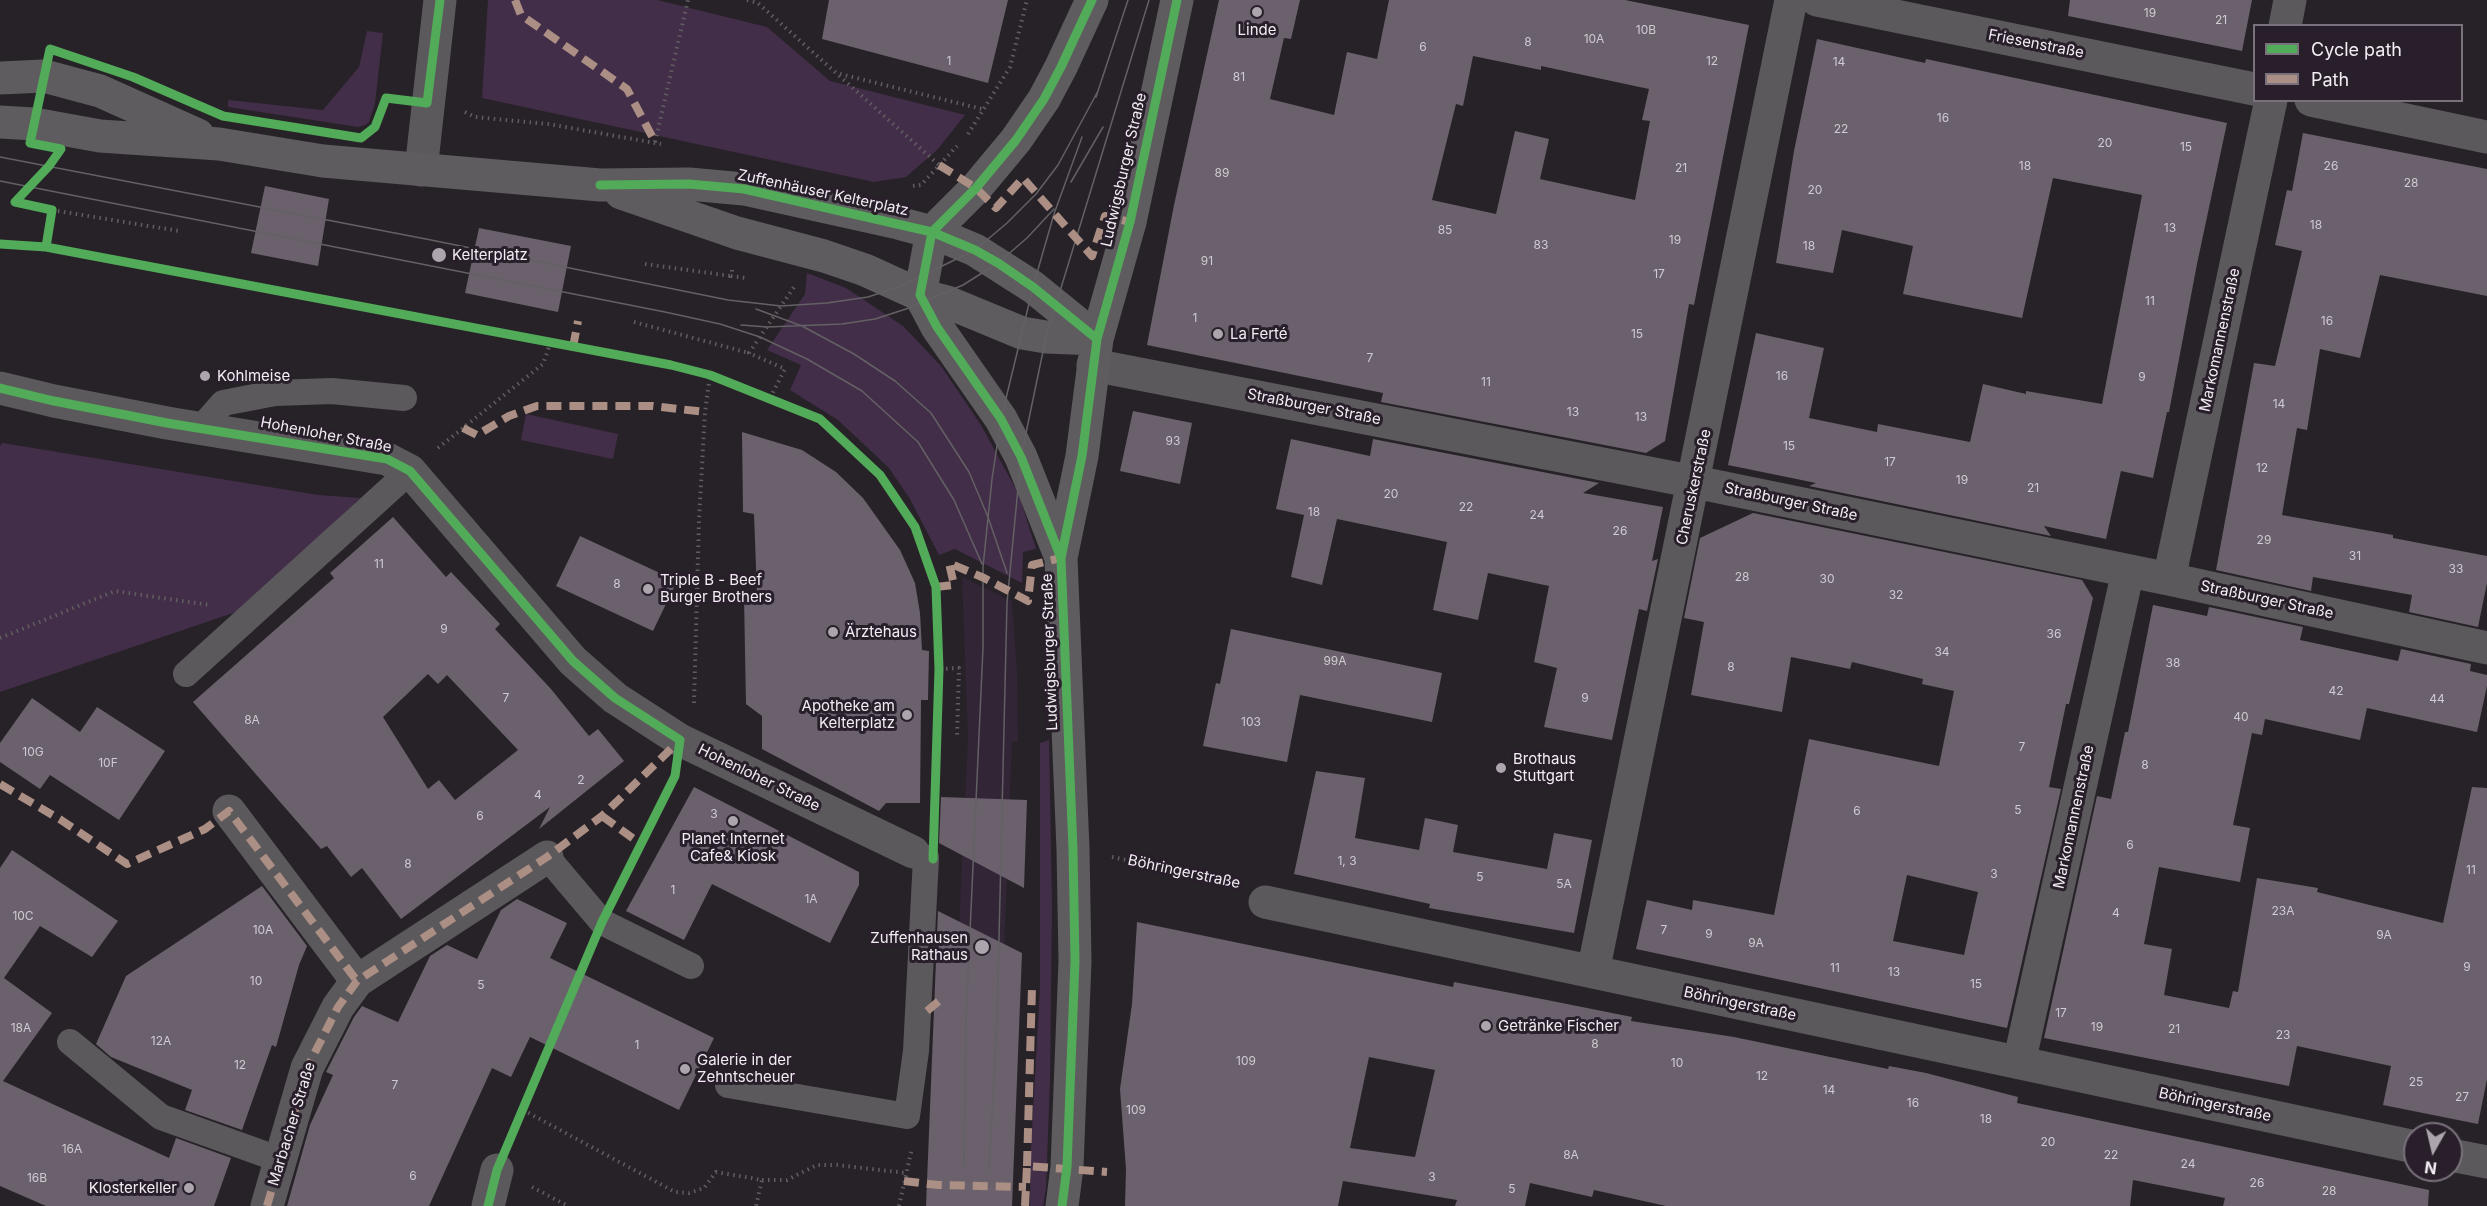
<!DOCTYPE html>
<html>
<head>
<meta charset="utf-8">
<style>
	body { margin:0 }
	#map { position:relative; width:2487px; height:1206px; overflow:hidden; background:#272228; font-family:Inter,sans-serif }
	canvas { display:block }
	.legend { position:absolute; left:2253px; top:24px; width:210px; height:78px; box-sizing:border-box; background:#281f2b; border:2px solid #79717c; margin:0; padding:8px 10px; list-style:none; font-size:18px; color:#f3ecf5 }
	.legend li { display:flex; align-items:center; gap:12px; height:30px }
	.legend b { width:30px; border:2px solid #79717c }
	.north { position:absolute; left:2403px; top:1122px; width:60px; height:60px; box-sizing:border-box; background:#281f2b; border:2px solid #79717c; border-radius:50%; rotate:188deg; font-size:16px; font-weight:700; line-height:24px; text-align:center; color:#f3ecf5 }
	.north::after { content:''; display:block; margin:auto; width:21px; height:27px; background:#aca5ad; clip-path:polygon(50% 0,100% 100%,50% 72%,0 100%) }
</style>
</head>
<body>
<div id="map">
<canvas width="2487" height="1206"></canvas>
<ul class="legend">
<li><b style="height:8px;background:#51ab58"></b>Cycle path</li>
<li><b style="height:8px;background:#ac8f84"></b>Path</li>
</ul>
<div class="north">N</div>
</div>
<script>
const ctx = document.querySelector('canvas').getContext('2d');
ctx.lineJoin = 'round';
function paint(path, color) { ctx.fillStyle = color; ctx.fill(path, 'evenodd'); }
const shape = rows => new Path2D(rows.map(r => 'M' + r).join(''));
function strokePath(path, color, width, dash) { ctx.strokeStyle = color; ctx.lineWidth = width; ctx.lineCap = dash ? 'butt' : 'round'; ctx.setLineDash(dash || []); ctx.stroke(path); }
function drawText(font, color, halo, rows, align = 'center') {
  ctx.font = font + ' Inter,sans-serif'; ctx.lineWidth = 6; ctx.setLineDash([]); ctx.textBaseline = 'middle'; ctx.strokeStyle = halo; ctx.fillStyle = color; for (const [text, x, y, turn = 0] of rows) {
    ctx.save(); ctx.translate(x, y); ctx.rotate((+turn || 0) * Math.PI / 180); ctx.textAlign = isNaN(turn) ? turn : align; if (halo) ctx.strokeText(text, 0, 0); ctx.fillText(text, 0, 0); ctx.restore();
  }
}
paint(shape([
	[962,577,1012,601,1017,671,1018,742,1012,741,998,1119,950,1115,968,739]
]), '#312536');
paint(shape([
	[488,0,657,0,767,27,830,81,965,115,937,150,906,177,874,182,482,98],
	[367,31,383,33,375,103,369,122,365,125,358,127,228,107,228,100,323,110,359,67],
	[807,273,846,288,903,326,941,366,981,425,1019,495,1036,549,1023,552,1022,583,955,549,939,555,910,499,889,468,838,420,790,390,801,365,767,350,805,294],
	[526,414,618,434,613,459,521,440],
	[3,443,318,495,360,498,242,610,0,692,0,446],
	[1049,740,1052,906,1050,1079,1046,1187,1043,1206,1030,1206,1031,1149,1040,987,1040,743]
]), '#432e49');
paint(shape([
	[829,0,1008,0,988,83,822,39],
	[1219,0,1300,0,1291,39,1284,38,1270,99,1334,115,1347,52,1377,59,1389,0,1625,0,1749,25,1694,305,1689,304,1665,441,1646,453,1381,402,1383,393,1147,345,1174,205],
	[1473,56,1541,70,1541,66,1649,89,1642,120,1650,121,1635,200,1540,179,1549,139,1515,131,1496,214,1432,200,1456,104,1463,106],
	[2070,0,2252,0,2242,51,2068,16],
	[1817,39,1925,63,1926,59,2227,123,2197,264,2169,412,2167,412,2153,478,2121,471,2106,539,2044,526,2051,536,1809,486,1816,483,1728,465,1756,333,1824,348,1809,418,1877,432,1878,424,1970,442,1983,384,2026,394,2026,391,2102,404,2142,195,2053,178,2022,318,1903,294,1913,246,1842,230,1833,273,1776,263,1794,151],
	[2303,133,2487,169,2487,296,2380,275,2360,358,2320,349,2307,430,2297,428,2282,515,2393,535,2393,538,2487,556,2487,583,2478,627,2409,612,2412,595,2313,577,2311,591,2216,570,2254,363,2275,366,2302,251,2275,245,2287,190,2292,191],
	[265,186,329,199,318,266,251,253],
	[479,228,571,246,558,312,465,293],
	[1133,411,1192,423,1180,484,1120,471],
	[742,432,802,450,836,472,863,498,900,550,915,583,920,613,922,650,929,651,928,700,921,700,920,803,886,803,879,811,762,749,762,716,746,704,744,597,757,593,754,514,743,512],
	[1291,439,1370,456,1373,439,1599,483,1583,493,1663,507,1652,561,1658,559,1647,611,1639,609,1612,740,1544,727,1557,668,1534,662,1549,586,1488,573,1478,620,1433,610,1447,542,1337,519,1322,585,1291,577,1304,515,1276,509],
	[1753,513,2082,580,2093,598,2069,704,2066,704,2049,787,2061,789,2007,1028,1636,949,1647,900,1692,910,1693,900,1774,915,1809,739,1939,766,1954,691,1922,684,1923,679,1852,662,1850,669,1791,657,1782,712,1691,695,1704,622,1684,618,1700,538],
	[1907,875,1978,892,1964,955,1893,941],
	[393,517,446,577,451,572,500,624,495,629,551,689,589,736,598,729,624,761,539,829,550,807,401,919,362,868,351,877,327,846,321,849,193,702,334,578,330,573],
	[428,674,438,684,447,675,518,750,455,800,439,780,428,789,383,717],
	[580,536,677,581,653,631,556,586],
	[2153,605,2207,616,2209,607,2303,627,2300,640,2398,661,2401,649,2471,664,2470,671,2487,675,2487,686,2477,732,2367,708,2360,740,2265,719,2262,735,2252,733,2233,825,2250,828,2240,882,2159,867,2144,944,2172,949,2164,995,2229,1008,2233,991,2238,992,2257,878,2318,888,2317,892,2443,923,2472,787,2487,788,2487,1079,2478,1124,2383,1105,2391,1066,2297,1046,2289,1086,2044,1038,2097,796,2111,799,2125,732,2128,732],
	[1231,629,1442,673,1432,722,1300,695,1287,762,1203,746,1216,683,1220,684],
	[32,698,80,732,97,707,165,751,119,820,50,775,40,789,0,762,0,743],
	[1316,771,1365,778,1355,838,1419,850,1425,818,1458,825,1453,852,1547,869,1554,833,1592,840,1574,933,1429,908,1430,904,1294,874],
	[694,787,859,872,859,885,830,943,712,884,684,940,626,911],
	[941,797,1027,800,1024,888,939,843],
	[12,850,118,921,92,957,40,926,4,978,52,1013,3,1081,169,1158,176,1138,231,1158,214,1206,46,1206,0,1186,0,868],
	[262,886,307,946,299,965,276,1047,272,1045,242,1130,185,1110,192,1090,111,1057,96,1044,126,976],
	[517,899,567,923,550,958,714,1038,679,1110,530,1037,511,1077,492,1068,429,1206,287,1206,310,1125,333,1075,326,1072,354,1017,362,1006,398,1022,430,956,447,945,477,959,501,910],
	[938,911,1022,953,1012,1206,926,1206],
	[1137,922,1453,987,1454,982,1547,1000,1632,1017,1631,1021,1734,1037,1888,1069,1889,1066,1926,1073,2018,1097,2017,1103,2429,1190,2428,1206,2223,1206,2225,1198,2133,1180,2130,1206,1666,1206,1594,1190,1592,1197,1530,1183,1525,1206,1455,1206,1457,1200,1343,1181,1338,1206,1125,1206,1126,1169,1120,1089,1132,1004],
	[1369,1057,1435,1070,1415,1157,1350,1148]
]), '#6a616c');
strokePath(shape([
	[747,0,758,3,939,165],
	[840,74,982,109],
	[465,112,475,117,548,124,661,144],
	[968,134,1010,67,1027,0],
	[655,142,688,0],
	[913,186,921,185,957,146],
	[52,210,179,231],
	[645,264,731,276],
	[732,270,731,276,747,278],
	[634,322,749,353],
	[770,398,785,369,749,353,794,287],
	[438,448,543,364,550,344,671,365,710,375,820,419,880,475,915,527,936,587,939,669,934,819],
	[0,638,115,591,209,605],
	[940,669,959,668,957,738],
	[694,703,699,520,705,412,710,375],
	[1112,857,1234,882],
	[523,1110,675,1192,689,1193,704,1188,716,1172,762,1180,756,1206],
	[762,1180,787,1180,817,1165,837,1165,906,1173],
	[532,1187,568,1206],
	[899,1206,912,1148]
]), '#605e60', 4, [1.5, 4.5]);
strokePath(shape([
	[201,428,223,403,275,393,332,391,404,398],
	[186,674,410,471],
	[547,857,602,922,691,966],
	[70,1042,161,1117,281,1160],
	[728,1085,907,1116,916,1051,926,858,913,852]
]), '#5c595d', 26);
strokePath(shape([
	[1817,0,2254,89],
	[2285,26,2290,0],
	[2311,100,2487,137],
	[421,170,440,0],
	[1093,365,1695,482,2169,579,2487,648],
	[0,388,54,401,167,423,387,459,410,471,573,661,615,698,680,740,913,852],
	[2169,579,2271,100],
	[229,811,357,981],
	[1265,902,2415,1147],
	[1593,972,1791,0],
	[2019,1063,2128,571],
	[2451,1155,2487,1162],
	[267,1206,307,1068,338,1007,357,981,547,857],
	[488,1206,497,1170]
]), '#5c595d', 33);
strokePath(shape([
	[0,78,44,76,100,91,198,135],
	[0,122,34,124,100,136,219,144,323,161,600,185,689,184,744,189,898,223,932,232,975,250,1033,287,1097,339],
	[621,193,737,233,824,256,865,270,920,295,947,302,1022,333,1046,337,1097,339],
	[1061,558,1021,457,1001,419,937,327,920,295,932,232,976,188,1016,140,1044,99,1061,67,1092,0],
	[1062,1206,1067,1167,1075,961,1073,849,1061,558,1082,456,1097,339,1130,222,1177,0]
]), '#5e5c5f', 33);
strokePath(shape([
	[1096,97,1128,0],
	[0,157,426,239,728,300,781,306,827,303,868,297,901,286,975,250,1007,223,1036,194,1058,165,1098,91],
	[0,181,665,312,720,324,760,337,807,359,862,391,918,442,954,500,982,564],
	[1071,182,1103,127],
	[756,309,802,326,854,354,895,381,931,413,969,472,988,517,1007,573],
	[741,325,767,327,842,324,875,319,906,309,963,285,998,263,1027,238,1054,209],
	[964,1167,966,1019,983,648,983,567,992,479,1001,419,1033,287,1054,214,1082,137],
	[989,1170,997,1021,1007,603,1021,457,1046,337,1149,0]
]), '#636164', 1.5);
strokePath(shape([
	[515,0,521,15,627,89,655,142],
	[939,165,976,188,996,208,1023,178,1092,256,1105,216,1130,222],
	[573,347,578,321],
	[463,428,477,435,509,416,537,406,653,406,705,412],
	[936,587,954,585,949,563,984,578,1028,601,1032,565,1061,558],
	[0,784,61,820,127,864,205,829,229,811,357,981],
	[602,816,641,844],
	[927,1011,939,1001],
	[1027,1166,1032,987],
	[904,1181,938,1185,1026,1187],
	[267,1206,307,1068,338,1007,357,981,547,857,602,816,679,741],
	[1025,1206,1027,1166,1107,1172]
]), '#ac8f84', 8, [15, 8]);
strokePath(shape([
	[600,185,689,184,744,189,932,232,975,250,998,263,1033,287,1097,339],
	[0,244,46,247,671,365,710,375,820,419,880,475,915,527,936,587,939,669,933,859],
	[46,247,52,210,15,202,49,166,61,149,30,143,50,49,133,77,223,116,361,138,375,127,386,98,427,103,440,0],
	[0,388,54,401,167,423,387,459,410,471,573,661,615,698,680,740,675,776,602,922,497,1170,488,1206],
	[1061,558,1021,457,1001,419,937,327,920,295,932,232,976,188,1016,140,1044,99,1061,67,1092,0],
	[1062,1206,1067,1167,1075,961,1073,849,1061,558,1082,456,1097,339,1130,222,1177,0]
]), '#51ab58', 9);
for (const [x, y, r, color] of [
	[1257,12,6,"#aca5ad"],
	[439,255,8,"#aca5ad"],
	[1218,334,6,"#aca5ad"],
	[205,376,6,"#aca5ad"],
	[648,589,6,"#aca5ad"],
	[833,632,6,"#aca5ad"],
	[907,715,6,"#aca5ad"],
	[1501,768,6,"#aca5ad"],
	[733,821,6,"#aca5ad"],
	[982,947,8,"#aca5ad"],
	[1486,1026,6,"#aca5ad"],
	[685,1069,6,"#aca5ad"],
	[189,1188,6,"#aca5ad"]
]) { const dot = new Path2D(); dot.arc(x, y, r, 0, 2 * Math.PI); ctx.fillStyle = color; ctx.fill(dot); strokePath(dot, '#281f2b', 2); }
drawText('12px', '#d1c9d3', null, [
	["19",2150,13],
	["21",2221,20],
	["10B",1646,30],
	["10A",1594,39],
	["8",1528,42],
	["6",1423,47],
	["1",949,61],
	["12",1712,61],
	["14",1839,62],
	["81",1239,77],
	["16",1943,118],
	["22",1841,129],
	["20",2105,143],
	["15",2186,147],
	["18",2025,166],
	["26",2331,166],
	["21",1681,168],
	["89",1222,173],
	["28",2411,183],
	["20",1815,190],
	["18",2316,225],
	["13",2170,228],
	["85",1445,230],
	["19",1675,240],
	["83",1541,245],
	["18",1809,246],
	["91",1207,261],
	["17",1659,274],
	["11",2150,301],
	["1",1195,318],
	["16",2327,321],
	["15",1637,334],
	["7",1370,358],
	["16",1782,376],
	["9",2142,377],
	["11",1486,382],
	["14",2279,404],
	["13",1573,412],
	["13",1641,417],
	["93",1173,441],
	["15",1789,446],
	["17",1890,462],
	["12",2262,468],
	["19",1962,480],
	["21",2033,488],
	["20",1391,494],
	["22",1466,507],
	["18",1314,512],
	["24",1537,515],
	["26",1620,531],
	["29",2264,540],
	["31",2355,556],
	["11",379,564],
	["33",2456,569],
	["28",1742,577],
	["30",1827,579],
	["8",617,584],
	["32",1896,595],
	["9",444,629],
	["36",2054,634],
	["34",1942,652],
	["99A",1335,661],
	["38",2173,663],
	["8",1731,667],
	["42",2336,691],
	["7",506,698],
	["9",1585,698],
	["44",2437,699],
	["40",2241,717],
	["8A",252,720],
	["103",1251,722],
	["7",2022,747],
	["10G",33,752],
	["10F",108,763],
	["8",2145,765],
	["2",581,780],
	["4",538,795],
	["5",2018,810],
	["6",1857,811],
	["3",714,814],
	["6",480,816],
	["6",2130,845],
	["1, 3",1347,861],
	["8",408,864],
	["11",2471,870],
	["3",1994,874],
	["5",1480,877],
	["5A",1564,884],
	["1",673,890],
	["1A",811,899],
	["23A",2283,911],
	["4",2116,913],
	["10C",23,916],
	["10A",263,930],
	["7",1664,930],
	["9",1709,934],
	["9A",2384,935],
	["9A",1756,943],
	["9",2467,967],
	["11",1835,968],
	["13",1894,972],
	["10",256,981],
	["15",1976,984],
	["5",481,985],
	["17",2061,1013],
	["19",2097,1027],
	["18A",21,1028],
	["21",2174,1029],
	["23",2283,1035],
	["12A",161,1041],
	["8",1595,1044],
	["1",637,1045],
	["109",1246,1061],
	["10",1677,1063],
	["12",240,1065],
	["12",1762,1076],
	["25",2416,1082],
	["7",395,1085],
	["14",1829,1090],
	["27",2462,1097],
	["16",1913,1103],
	["109",1136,1110],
	["18",1986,1119],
	["20",2048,1142],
	["16A",72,1149],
	["8A",1571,1155],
	["22",2111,1155],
	["24",2188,1164],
	["6",413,1176],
	["3",1432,1177],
	["16B",37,1178],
	["26",2257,1183],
	["5",1512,1189],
	["28",2329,1191]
]);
drawText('15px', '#f3ecf5', '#281f2b', [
	["Linde",1257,30,"center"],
	["Kelterplatz",452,255],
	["La Ferté",1230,334],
	["Kohlmeise",217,376],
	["Triple B - Beef",660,580],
	["Burger Brothers",660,597],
	["Ärztehaus",845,632],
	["Apotheke am",895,706,"right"],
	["Kelterplatz",895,723,"right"],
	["Brothaus",1513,759],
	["Stuttgart",1513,776],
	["Planet Internet",733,839,"center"],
	["Cafe& Kiosk",733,856,"center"],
	["Zuffenhausen",968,938,"right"],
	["Rathaus",968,955,"right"],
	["Getränke Fischer",1498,1026],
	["Galerie in der",697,1060],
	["Zehntscheuer",697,1077],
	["Klosterkeller",177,1188,"right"]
], 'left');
drawText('15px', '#f3ecf5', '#281f2b', [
	["Friesenstraße",2036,44,11],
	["Ludwigsburger Straße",1124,170,-77],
	["Zuffenhäuser Kelterplatz",823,193,12],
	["Markomannenstraße",2220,340,-78],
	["Straßburger Straße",1314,407,11],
	["Hohenloher Straße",326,435,11],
	["Cheruskerstraße",1694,487,-78],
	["Straßburger Straße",1791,502,12],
	["Straßburger Straße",2267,600,12],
	["Ludwigsburger Straße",1050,652,-92],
	["Hohenloher Straße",759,778,26],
	["Markomannenstraße",2074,817,-78],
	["Böhringerstraße",1184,872,12],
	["Böhringerstraße",1740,1004,12],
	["Böhringerstraße",2215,1105,12],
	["Marbacher Straße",292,1124,-73]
]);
</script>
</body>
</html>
